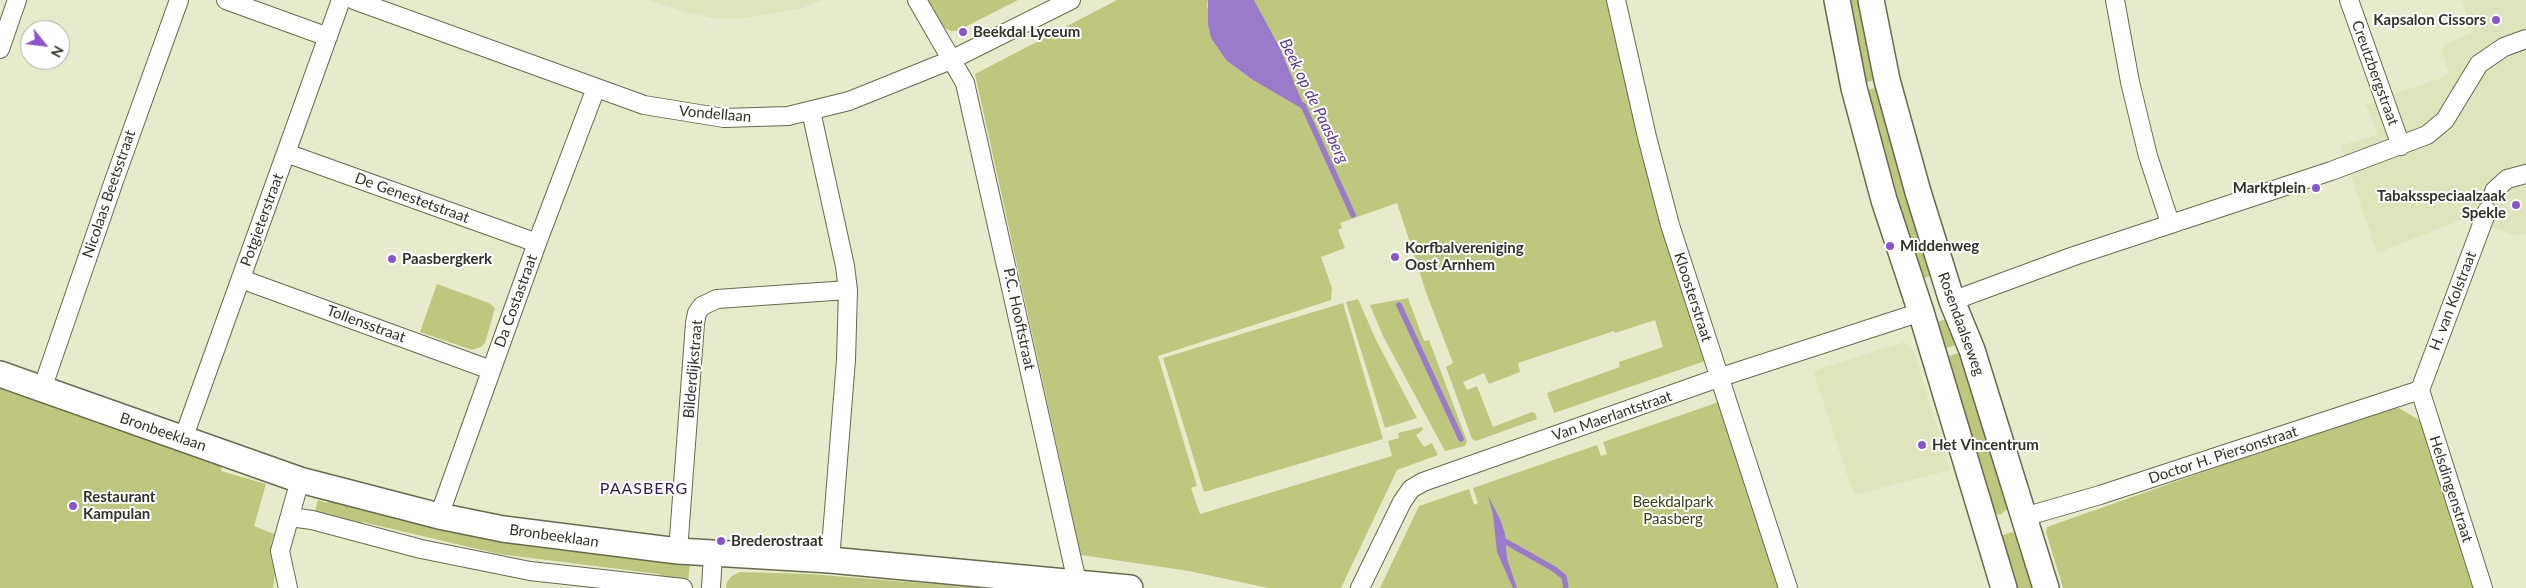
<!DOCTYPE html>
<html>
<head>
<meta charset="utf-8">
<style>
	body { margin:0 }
	#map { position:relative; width:2526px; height:588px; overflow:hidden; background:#e7ebcb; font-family:Lato,sans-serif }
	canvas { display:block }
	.north { position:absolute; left:20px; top:20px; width:50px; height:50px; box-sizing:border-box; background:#fff; border:1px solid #adada9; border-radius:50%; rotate:119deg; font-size:14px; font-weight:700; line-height:20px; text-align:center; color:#323327 }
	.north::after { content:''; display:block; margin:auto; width:18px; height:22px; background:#8955cd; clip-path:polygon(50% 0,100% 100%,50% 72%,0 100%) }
</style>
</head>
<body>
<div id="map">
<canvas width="2526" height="588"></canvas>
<div class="north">N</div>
</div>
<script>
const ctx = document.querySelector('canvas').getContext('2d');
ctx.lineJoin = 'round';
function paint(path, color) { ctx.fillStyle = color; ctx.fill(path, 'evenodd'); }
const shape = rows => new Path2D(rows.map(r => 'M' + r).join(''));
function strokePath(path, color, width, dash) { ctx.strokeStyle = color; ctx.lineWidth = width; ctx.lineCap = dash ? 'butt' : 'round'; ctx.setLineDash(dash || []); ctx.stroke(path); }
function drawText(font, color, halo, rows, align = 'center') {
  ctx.font = font + ' Lato,sans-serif'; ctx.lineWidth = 4; ctx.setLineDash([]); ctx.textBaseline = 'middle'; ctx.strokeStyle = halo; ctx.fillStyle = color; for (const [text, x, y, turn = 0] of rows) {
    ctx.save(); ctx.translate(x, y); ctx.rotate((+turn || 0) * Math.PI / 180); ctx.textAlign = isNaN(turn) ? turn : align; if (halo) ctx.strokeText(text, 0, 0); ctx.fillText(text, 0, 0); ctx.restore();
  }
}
paint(shape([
	[648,0,822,0,803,8,737,19,712,18,686,12],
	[2462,0,2526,0,2526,233,2517,236,2466,218,2377,253,2341,146,2378,134,2366,104,2449,75,2442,51,2446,43,2473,33],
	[1904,342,1914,352,1950,470,1854,495,1813,371]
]), '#dfe4bc');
paint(shape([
	[924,0,1018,0,957,31,951,31,937,24],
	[1117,0,1208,0,1207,6,1227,61,1253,80,1305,110,1280,48,1254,0,1608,0,1640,139,1705,361,1554,413,1547,393,1620,367,1619,362,1663,347,1655,320,1615,333,1614,331,1518,363,1520,372,1489,384,1484,373,1463,382,1467,390,1477,386,1493,427,1532,412,1535,413,1537,419,1476,441,1472,439,1446,367,1453,363,1427,295,1397,203,1340,223,1342,228,1338,230,1345,248,1321,257,1332,288,1331,300,1158,356,1197,486,1191,488,1200,514,1392,456,1388,441,1399,438,1398,433,1422,427,1423,430,1416,435,1424,447,1432,443,1438,455,1397,470,1341,588,1268,588,1189,571,1081,555,975,74],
	[1843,0,1864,0,1879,79,1861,84],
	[1879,87,1935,274,1919,280,1863,91],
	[437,284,489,303,495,308,485,343,481,347,472,350,420,332],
	[1408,298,1424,341,1429,340,1467,441,1465,446,1445,451,1383,336,1370,305],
	[1358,299,1376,340,1417,418,1385,428,1346,302],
	[1343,303,1383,439,1204,492,1163,358],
	[1947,319,1962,343,1940,350,1937,322],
	[1965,351,2010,507,2000,515,1993,513,1942,358],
	[0,384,205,458,222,466,221,471,266,484,254,526,274,534,271,544,275,575,273,588,0,588],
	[1719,402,1781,588,1380,588,1419,506,1469,489,1474,505,1478,503,1473,488,1597,445,1601,456,1607,454,1603,442],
	[2399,408,2422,422,2476,588,2063,588,2046,532,2047,527,2373,412],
	[329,498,690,562,688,583,660,581,661,576,659,574,499,554,362,522,360,528,314,515,318,500,327,503],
	[2012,532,2017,534,2038,588,2009,588,2001,536],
	[740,572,809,574,984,588,726,588,727,582,732,576]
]), '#bfc67e');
paint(shape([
	[1208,0,1254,0,1280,48,1306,111,1253,80,1227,61,1211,38,1208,24],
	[1488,496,1500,519,1505,534,1507,559,1517,588,1513,588,1497,552,1493,514]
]), '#997acb');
strokePath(shape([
	[1303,105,1353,215],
	[1399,305,1461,439],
	[1501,539,1554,569,1564,577,1566,588]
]), '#997acb', 5.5);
const street = shape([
	[226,0,328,37],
	[354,0,644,105,724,118,788,116,849,101,951,60,1071,0],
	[917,0,965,83,1077,582],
	[1616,0,1647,137,1670,225,1788,588],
	[2115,0,2130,82,2148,156,2170,223],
	[2349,0,2401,146],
	[0,49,17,0],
	[811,111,845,266,848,290,846,360,830,560],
	[286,153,537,243],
	[2494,191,2507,179,2526,174],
	[241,279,491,370],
	[1952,301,2074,256,2331,171,2427,135,2445,120,2479,64,2504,47,2526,39],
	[42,389,115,178,179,0],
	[2420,390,2483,588],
	[2420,390,2487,211],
	[183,439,341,0],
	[439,516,537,243,596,88],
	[290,517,312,520,421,549,530,571,683,588],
	[2024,517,2100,495,2420,390],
	[678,551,695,323,697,313,702,306,717,299,848,290],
	[288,588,280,551,300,480],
	[711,588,713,553],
	[1360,588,1402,502,1411,489,1423,482,1718,378,1921,312]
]);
const secondary = shape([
	[1837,0,1854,88,1884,200,1921,312,2004,588],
	[1871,0,1887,80,1918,192,1952,301,1972,350,2046,588],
	[0,374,300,480,439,516,503,529,678,551,830,560,1130,588]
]);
strokePath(street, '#676a4e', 20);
strokePath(secondary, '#676a4e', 28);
strokePath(street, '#fff', 18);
strokePath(secondary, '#fff', 25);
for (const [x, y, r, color] of [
	[2496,20,5,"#8955cd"],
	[963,32,5,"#8955cd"],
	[2316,188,5,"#8955cd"],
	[2516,205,5,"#8955cd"],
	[1890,246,5,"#8955cd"],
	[1395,257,5,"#8955cd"],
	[392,259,5,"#8955cd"],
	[1922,445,5,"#8955cd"],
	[73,506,5,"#8955cd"],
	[721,541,5,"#8955cd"]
]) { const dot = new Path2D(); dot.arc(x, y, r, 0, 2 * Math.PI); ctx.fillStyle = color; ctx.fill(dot); strokePath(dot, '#fff', 2); }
drawText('bold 15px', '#323327', '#fff', [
	["Kapsalon Cissors",2486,20,"right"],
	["Beekdal Lyceum",973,32],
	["Marktplein",2306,188,"right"],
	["Tabaksspeciaalzaak",2506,196,"right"],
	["Spekle",2506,213,"right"],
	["Middenweg",1900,246],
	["Korfbalvereniging",1405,248],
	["Oost Arnhem",1405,265],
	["Paasbergkerk",402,259],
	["Het Vincentrum",1932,445],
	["Restaurant",83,497],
	["Kampulan",83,514],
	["Brederostraat",731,541]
], 'left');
drawText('15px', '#323327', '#fff', [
	["Creutzbergstraat",2375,73,70],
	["Vondellaan",715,114,5],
	["Nicolaas Beetsstraat",109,194,-71],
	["De Genestetstraat",412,198,20],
	["Potgieterstraat",262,220,-70],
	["Kloosterstraat",1693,297,72],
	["Da Costastraat",516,301,-70],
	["H. van Kolstraat",2453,301,-69],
	["P.C. Hooftstraat",1019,319,78],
	["Tollensstraat",366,324,20],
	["Rosendaalseweg",1961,324,70],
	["Bilderdijkstraat",693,369,-85],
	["Van Maerlantstraat",1612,416,-19],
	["Bronbeeklaan",163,432,19],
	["Doctor H. Piersonstraat",2223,455,-18],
	["Helsdingenstraat",2451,489,72],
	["Bronbeeklaan",554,536,8]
]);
drawText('15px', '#3c3f16', '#fff', [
	["Beekdalpark",1673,502],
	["Paasberg",1673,519]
]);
drawText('italic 16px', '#5e3393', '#fff', [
	["Beek op de Paasberg",1314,101,64]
]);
ctx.letterSpacing = '1px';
drawText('16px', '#321952', '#fff', [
	["PAASBERG",644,489]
]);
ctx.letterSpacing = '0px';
</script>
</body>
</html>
